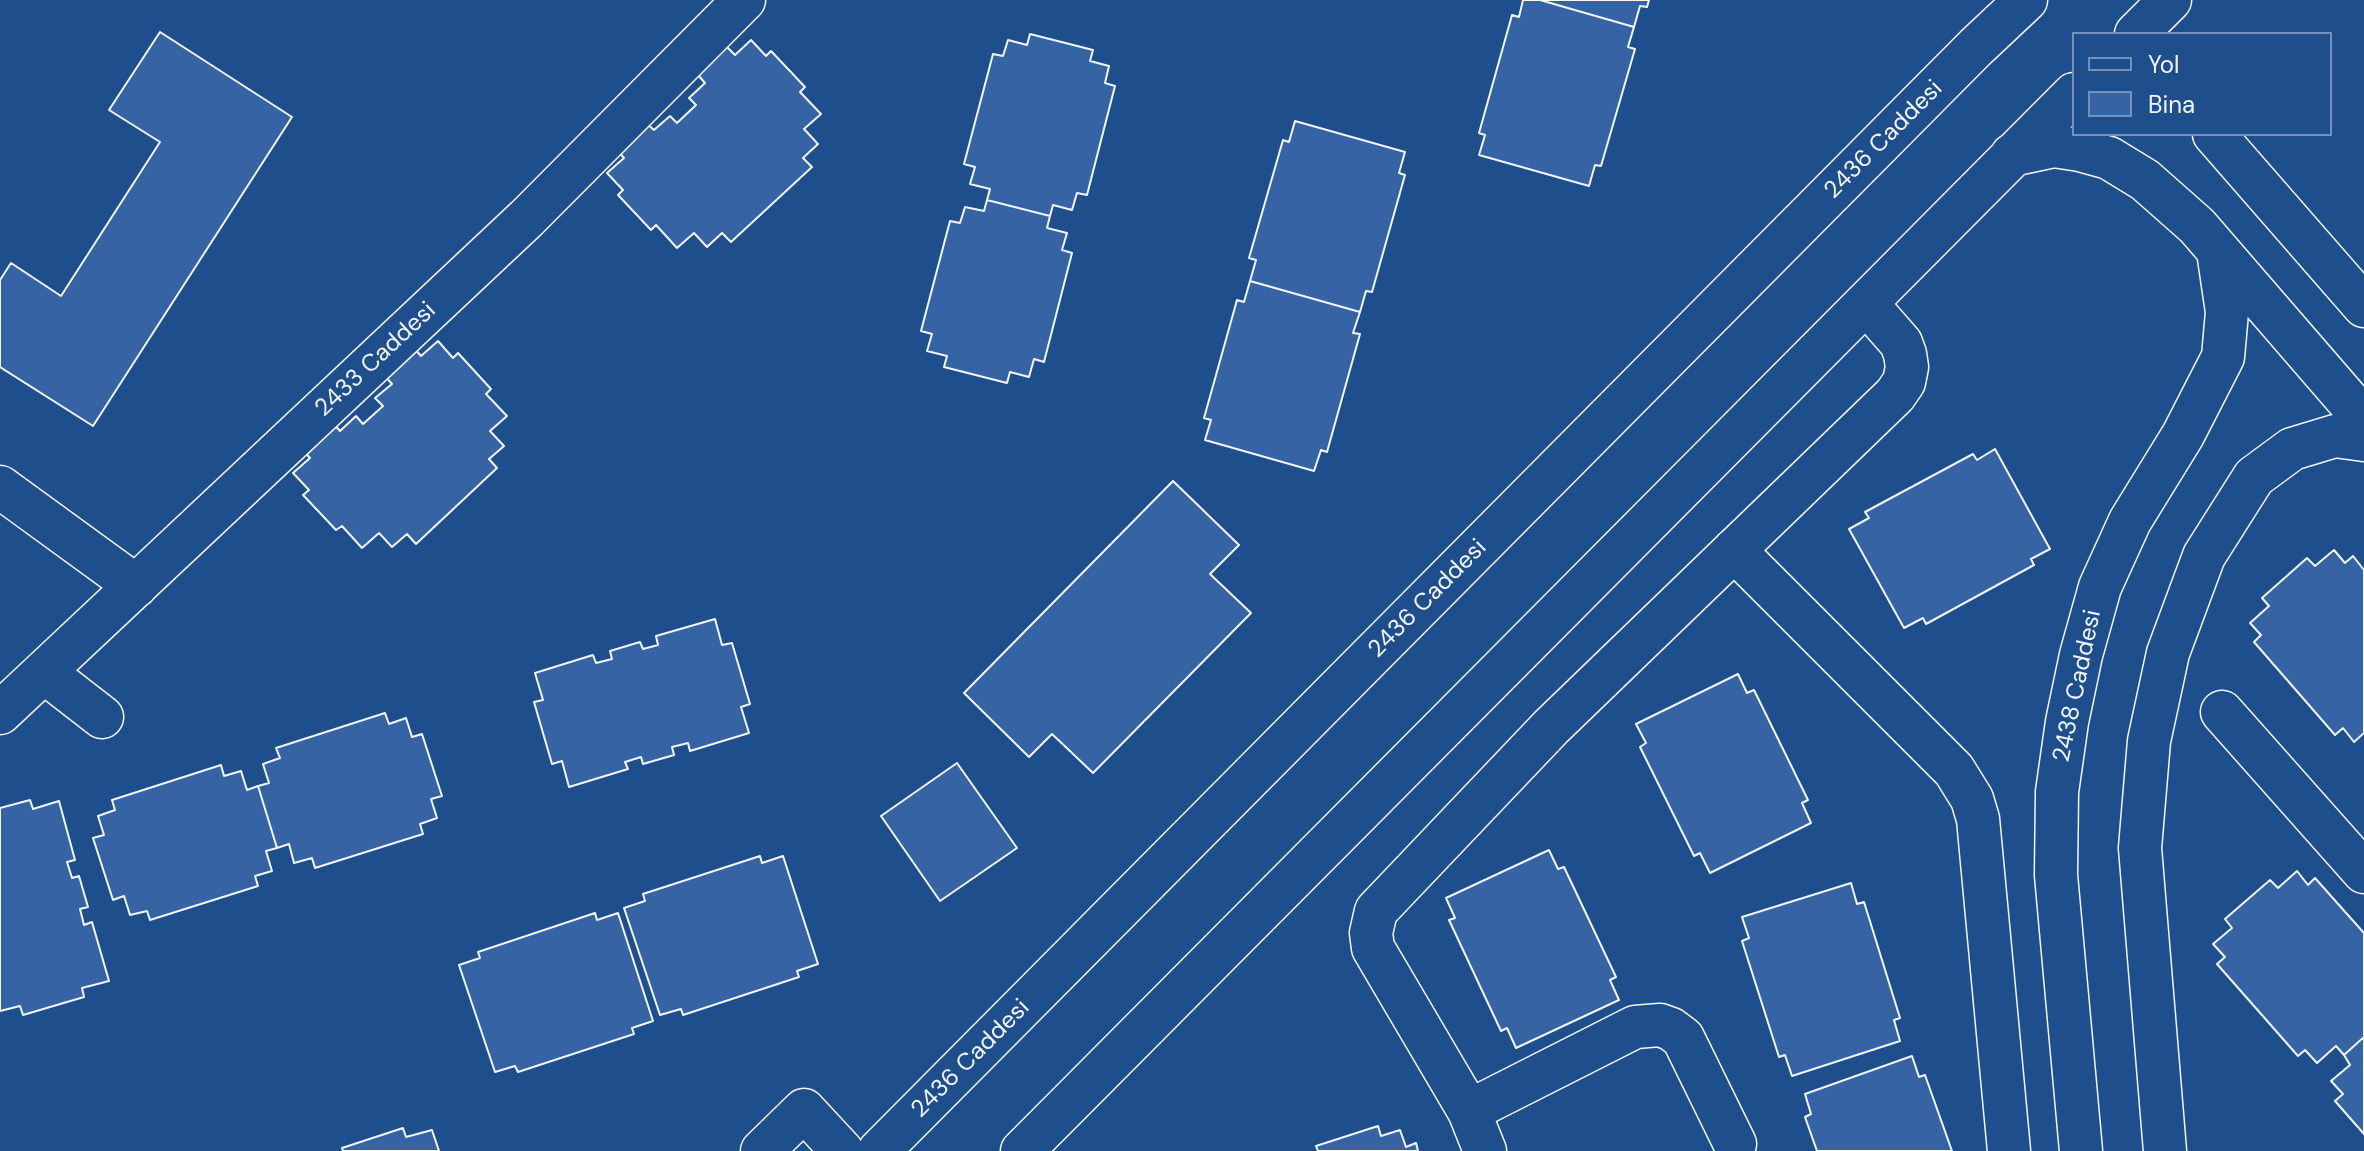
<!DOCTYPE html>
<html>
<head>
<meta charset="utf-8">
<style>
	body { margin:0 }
	#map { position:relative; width:2364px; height:1151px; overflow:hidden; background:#1f4e8c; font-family:"DM Sans",sans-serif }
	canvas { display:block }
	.legend { position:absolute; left:2072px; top:32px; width:260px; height:104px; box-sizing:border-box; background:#1f4e8c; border:2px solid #7391ba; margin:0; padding:10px 14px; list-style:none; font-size:24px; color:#f2f6ff }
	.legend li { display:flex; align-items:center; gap:16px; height:40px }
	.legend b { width:40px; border:2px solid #7391ba }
</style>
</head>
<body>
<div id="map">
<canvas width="2364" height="1151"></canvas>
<ul class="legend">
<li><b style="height:10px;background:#1f4e8c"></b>Yol</li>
<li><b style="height:22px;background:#3563a3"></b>Bina</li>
</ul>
</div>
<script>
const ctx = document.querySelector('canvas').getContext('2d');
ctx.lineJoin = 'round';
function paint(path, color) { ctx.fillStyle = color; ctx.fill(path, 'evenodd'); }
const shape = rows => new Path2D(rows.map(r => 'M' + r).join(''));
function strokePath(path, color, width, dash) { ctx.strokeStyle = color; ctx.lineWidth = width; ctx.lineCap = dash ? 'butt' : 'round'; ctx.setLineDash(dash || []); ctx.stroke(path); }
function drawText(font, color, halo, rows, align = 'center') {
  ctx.font = font + ' "DM Sans",sans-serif'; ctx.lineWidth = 6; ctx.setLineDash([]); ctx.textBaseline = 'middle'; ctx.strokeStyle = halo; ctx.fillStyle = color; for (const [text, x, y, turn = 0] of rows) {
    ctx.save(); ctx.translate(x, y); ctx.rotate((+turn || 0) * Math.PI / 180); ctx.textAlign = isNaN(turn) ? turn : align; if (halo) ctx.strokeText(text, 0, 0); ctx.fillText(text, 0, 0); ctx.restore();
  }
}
const building = shape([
	[1523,0,1540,0,1634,27,1628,47,1635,49,1601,166,1595,165,1589,186,1479,155,1485,135,1479,133,1512,15,1519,17,1523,0],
	[1540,0,1649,0,1647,7,1640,6,1634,27,1540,0],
	[160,32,292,117,93,426,0,367,0,280,11,263,61,296,160,142,109,110,160,32],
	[1030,34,1093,50,1090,61,1109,66,1105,83,1115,86,1087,195,1077,193,1072,210,1053,205,1050,216,987,200,990,189,970,184,975,167,964,164,993,54,1003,56,1008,40,1027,45,1030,34],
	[751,40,766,56,771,51,805,87,800,92,821,114,804,129,818,144,803,158,812,167,731,242,722,233,707,247,694,233,677,248,656,225,651,230,618,195,623,190,607,173,624,158,617,150,646,123,654,130,670,116,677,123,696,105,689,98,705,83,698,75,727,47,735,55,751,40],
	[1295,121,1405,152,1399,173,1405,175,1372,292,1366,291,1360,312,1250,281,1256,260,1249,258,1283,140,1289,142,1295,121],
	[987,200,1050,216,1047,228,1067,233,1062,250,1072,253,1044,362,1034,359,1029,377,1010,372,1007,383,944,367,947,356,927,351,932,334,921,331,950,221,960,223,965,207,984,211,987,200],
	[1250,281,1360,312,1353,333,1360,334,1327,452,1321,450,1314,471,1205,440,1211,420,1204,418,1237,300,1244,302,1250,281],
	[438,341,453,358,458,353,491,389,486,394,507,416,490,431,504,446,489,459,497,468,416,544,407,534,392,547,379,533,362,548,342,526,336,530,303,495,309,490,293,473,310,458,303,450,333,423,340,431,356,416,363,424,383,406,375,398,392,384,384,375,414,348,421,356,438,341],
	[1995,449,2050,549,2031,559,2034,565,1926,624,1923,618,1904,628,1849,529,1869,518,1865,512,1973,454,1977,460,1995,449],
	[1173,481,1239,545,1210,574,1251,613,1093,773,1052,734,1029,757,964,693,1173,481],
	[2334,550,2345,563,2353,556,2364,570,2364,733,2354,742,2343,728,2335,735,2254,642,2261,635,2250,623,2269,606,2262,598,2307,558,2315,566,2334,550],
	[715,619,722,645,732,643,750,704,741,707,749,733,690,751,688,743,672,747,674,755,643,764,641,757,625,762,628,769,569,787,562,761,552,764,534,702,543,700,535,673,593,655,596,663,612,659,610,651,640,642,643,649,658,645,656,636,715,619],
	[1738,674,1747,693,1754,690,1808,800,1802,803,1811,823,1710,873,1700,853,1694,856,1640,747,1646,743,1636,724,1738,674],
	[385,713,389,724,406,718,412,737,422,734,442,796,431,799,437,818,420,824,423,834,315,868,312,858,294,863,289,844,277,848,258,786,269,783,263,764,280,758,276,748,385,713],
	[957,763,1017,848,940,901,881,816,957,763],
	[221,765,224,776,241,771,247,790,258,786,277,848,266,851,272,871,255,876,258,886,150,920,147,911,130,915,124,896,113,900,93,838,104,835,98,816,115,810,112,800,221,765],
	[30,800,33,809,59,801,75,860,67,862,72,878,79,876,88,907,80,909,84,925,92,922,109,981,82,988,84,997,23,1015,20,1006,0,1011,0,808,30,800],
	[1549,850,1558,869,1564,867,1616,977,1610,980,1619,1000,1516,1048,1507,1028,1501,1031,1449,920,1455,918,1446,898,1549,850],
	[760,856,762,863,783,856,818,964,797,971,799,977,683,1015,681,1009,660,1015,624,908,645,901,643,894,760,856],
	[2297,871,2308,885,2315,878,2364,933,2364,1037,2344,1055,2336,1046,2317,1063,2305,1050,2298,1056,2217,964,2225,957,2213,944,2232,928,2225,919,2270,880,2278,888,2297,871],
	[1851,883,1857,904,1864,902,1900,1018,1894,1020,1900,1041,1792,1076,1785,1055,1779,1057,1742,941,1749,938,1742,917,1851,883],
	[595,913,597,920,618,913,653,1021,632,1028,634,1034,518,1072,515,1066,495,1072,459,965,480,958,478,952,595,913],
	[2364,1037,2364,1134,2335,1101,2343,1094,2331,1081,2350,1065,2344,1055,2364,1037],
	[1912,1056,1919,1077,1925,1075,1952,1151,1817,1151,1805,1117,1811,1114,1805,1094,1912,1056],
	[1378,1126,1381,1136,1400,1130,1406,1147,1416,1143,1418,1151,1318,1151,1316,1146,1378,1126],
	[403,1128,406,1137,432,1130,439,1151,343,1151,342,1148,403,1128]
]);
paint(building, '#3563a3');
strokePath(building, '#f2f6ff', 2);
const minor = shape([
	[2136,34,2170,0],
	[2214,134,2364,306],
	[2012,155,2054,146,2080,150,2109,158,2145,180,2197,226,2364,419],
	[0,487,136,586],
	[1734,550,1954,770,1972,799,1978,819,2009,1151],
	[44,672,102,717],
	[2222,712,2364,872],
	[0,713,527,218,744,0],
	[1469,1111,1635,1027,1660,1025,1671,1029,1683,1038,1735,1144],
	[762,1151,804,1110,842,1151],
	[879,1151,1976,47,2026,0],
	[1022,1151,2074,94],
	[1485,1151,1469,1111,1373,948,1371,933,1376,911,1551,727,1895,395,1904,382,1907,367,1905,354,1901,343,1866,303],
	[2081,1151,2056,875,2057,792,2067,722,2081,655,2100,587,2130,521,2183,435,2223,357,2227,312,2218,251],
	[2165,1151,2140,848,2149,741,2168,653,2204,556,2254,477,2292,449,2335,436,2364,440]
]);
strokePath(minor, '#f2f6ff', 45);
strokePath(minor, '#1f4e8c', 42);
drawText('24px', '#f2f6ff', '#1f4e8c', [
	["2436 Caddesi",1884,140,-45],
	["2433 Caddesi",376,360,-43],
	["2436 Caddesi",1428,599,-45],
	["2438 Caddesi",2078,686,-78],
	["2436 Caddesi",971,1059,-45]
]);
</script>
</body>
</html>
